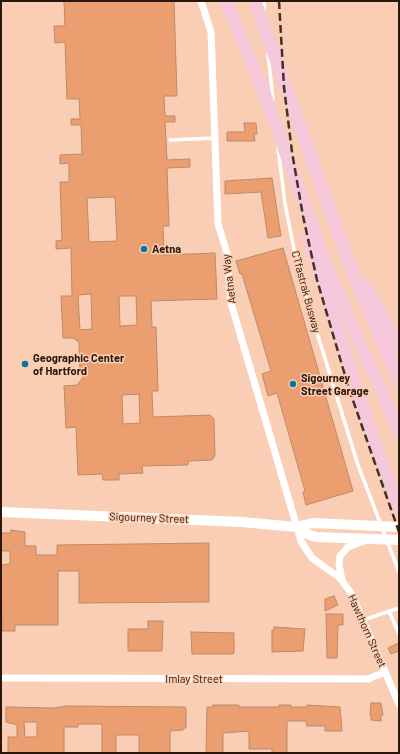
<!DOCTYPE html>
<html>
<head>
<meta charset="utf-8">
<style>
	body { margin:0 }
	#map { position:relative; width:400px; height:754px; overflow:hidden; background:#faceb4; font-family:Barlow,sans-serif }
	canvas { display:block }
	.frame { position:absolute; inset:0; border:2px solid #2a160a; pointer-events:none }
</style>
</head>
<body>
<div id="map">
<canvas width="400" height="754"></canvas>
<div class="frame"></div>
</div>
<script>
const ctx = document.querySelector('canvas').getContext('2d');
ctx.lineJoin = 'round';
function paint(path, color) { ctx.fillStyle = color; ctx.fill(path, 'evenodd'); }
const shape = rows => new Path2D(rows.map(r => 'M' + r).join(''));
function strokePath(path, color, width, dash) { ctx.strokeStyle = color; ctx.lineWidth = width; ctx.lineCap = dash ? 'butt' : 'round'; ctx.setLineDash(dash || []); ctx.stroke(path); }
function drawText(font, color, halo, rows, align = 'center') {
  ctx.font = font + ' Barlow,sans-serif'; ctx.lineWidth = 3; ctx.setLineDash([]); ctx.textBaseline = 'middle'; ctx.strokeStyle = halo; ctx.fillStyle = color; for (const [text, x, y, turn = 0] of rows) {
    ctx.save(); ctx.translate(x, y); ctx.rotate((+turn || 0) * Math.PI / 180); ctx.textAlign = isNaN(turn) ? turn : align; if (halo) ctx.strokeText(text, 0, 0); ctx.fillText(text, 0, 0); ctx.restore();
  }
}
const building = shape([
	[64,1,174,1,177,96,164,96,165,116,175,116,175,122,165,122,167,160,190,159,190,167,167,168,169,226,163,226,164,255,215,253,217,299,151,301,152,327,156,327,158,391,152,391,153,417,210,415,214,419,215,456,212,460,188,461,188,465,142,466,143,473,119,474,119,480,103,480,102,474,78,475,76,427,66,428,64,386,77,385,87,372,80,372,79,342,73,338,63,338,61,296,72,296,71,248,56,249,56,241,62,240,60,182,69,182,69,163,60,164,60,155,82,154,81,125,71,125,71,119,80,119,79,99,67,99,65,42,55,43,54,26,65,26,64,1],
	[115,197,117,241,89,242,87,198,115,197],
	[91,294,92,329,80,330,78,295,91,294],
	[119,296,136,296,137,325,120,326,119,296],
	[139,394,140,423,123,424,122,395,139,394],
	[244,123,256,123,257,134,254,134,255,141,227,141,227,132,245,132,244,123],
	[272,178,281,236,268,238,261,192,225,194,225,181,272,178],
	[283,248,353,491,306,505,303,492,305,491,277,393,268,396,262,374,271,371,242,274,240,274,236,261,283,248],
	[11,530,25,532,25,546,36,546,36,555,57,555,57,545,209,543,209,602,79,603,79,571,58,571,58,625,15,625,15,631,2,631,1,565,10,564,10,551,1,551,1,533,11,533,11,530],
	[334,596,338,605,325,611,325,599,334,596],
	[326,614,343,614,343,625,338,625,337,658,327,658,326,614],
	[148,621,163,621,162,651,128,651,128,629,148,629,148,621],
	[274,627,305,629,303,651,272,652,272,630,274,630,274,627],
	[191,632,234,633,234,653,233,654,192,654,191,632],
	[399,643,399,651,391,654,388,648,399,643],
	[371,703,381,703,383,715,381,715,381,721,371,720,371,715,370,715,371,703],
	[213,705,239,705,239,707,279,707,279,705,291,705,291,707,306,707,307,705,340,707,342,731,325,731,325,726,307,726,306,721,287,721,287,753,272,753,272,749,249,749,249,731,223,733,223,753,206,753,207,707,213,707,213,705],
	[66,706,185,707,186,709,186,728,183,728,183,730,170,731,170,753,139,753,139,735,116,735,116,753,102,753,102,724,78,724,78,727,64,727,64,753,8,753,8,737,17,737,17,725,6,722,6,707,54,708,66,706],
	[24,722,37,722,37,737,25,737,24,722]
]);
paint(building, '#eb9e70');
strokePath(building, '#bc896a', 1);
strokePath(shape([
	[264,1,264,10],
	[268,54,273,99],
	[170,140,215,138],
	[278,147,285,204,295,254,314,323,358,465,399,572],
	[389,611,399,634],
	[363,620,399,608]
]), '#fff', 3.5);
strokePath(shape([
	[201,1,211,32,218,224,227,253,231,303,301,541,312,558,340,578,351,593,399,704],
	[342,580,339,565,340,556,348,547,364,541],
	[1,678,368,679,385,672]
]), '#fff', 7);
strokePath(shape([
	[1,512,242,522,296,527,313,523,399,527],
	[296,527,304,533,316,537,399,540]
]), '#fff', 10);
strokePath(shape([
	[226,1,265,95,328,270,399,431],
	[255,1,352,271,399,382],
	[308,237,372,435,399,507],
	[363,284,378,308,399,349]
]), '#f5c8db', 13);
strokePath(shape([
	[279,1,284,87,292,152,303,216,317,280,349,389,399,532]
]), '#473022', 2.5, [8, 4]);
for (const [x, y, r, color] of [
	[144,249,4,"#0278a1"],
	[25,364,4,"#0278a1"],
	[293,384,4,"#0278a1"]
]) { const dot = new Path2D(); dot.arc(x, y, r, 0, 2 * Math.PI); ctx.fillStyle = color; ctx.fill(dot); strokePath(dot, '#faceb4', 1.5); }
drawText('bold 11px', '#2a160a', '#faceb4', [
	["Aetna",152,249],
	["Geographic Center",33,358],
	["of Hartford",33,371],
	["Sigourney",301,378],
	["Street Garage",301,391]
], 'left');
drawText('11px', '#2a160a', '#faceb4', [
	["Aetna Way",229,279,-97],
	["CTfastrak Busway",306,292,75],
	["Sigourney Street",149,518,2],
	["Hawthorn Street",367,631,66],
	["Imlay Street",194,679]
]);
</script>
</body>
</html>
